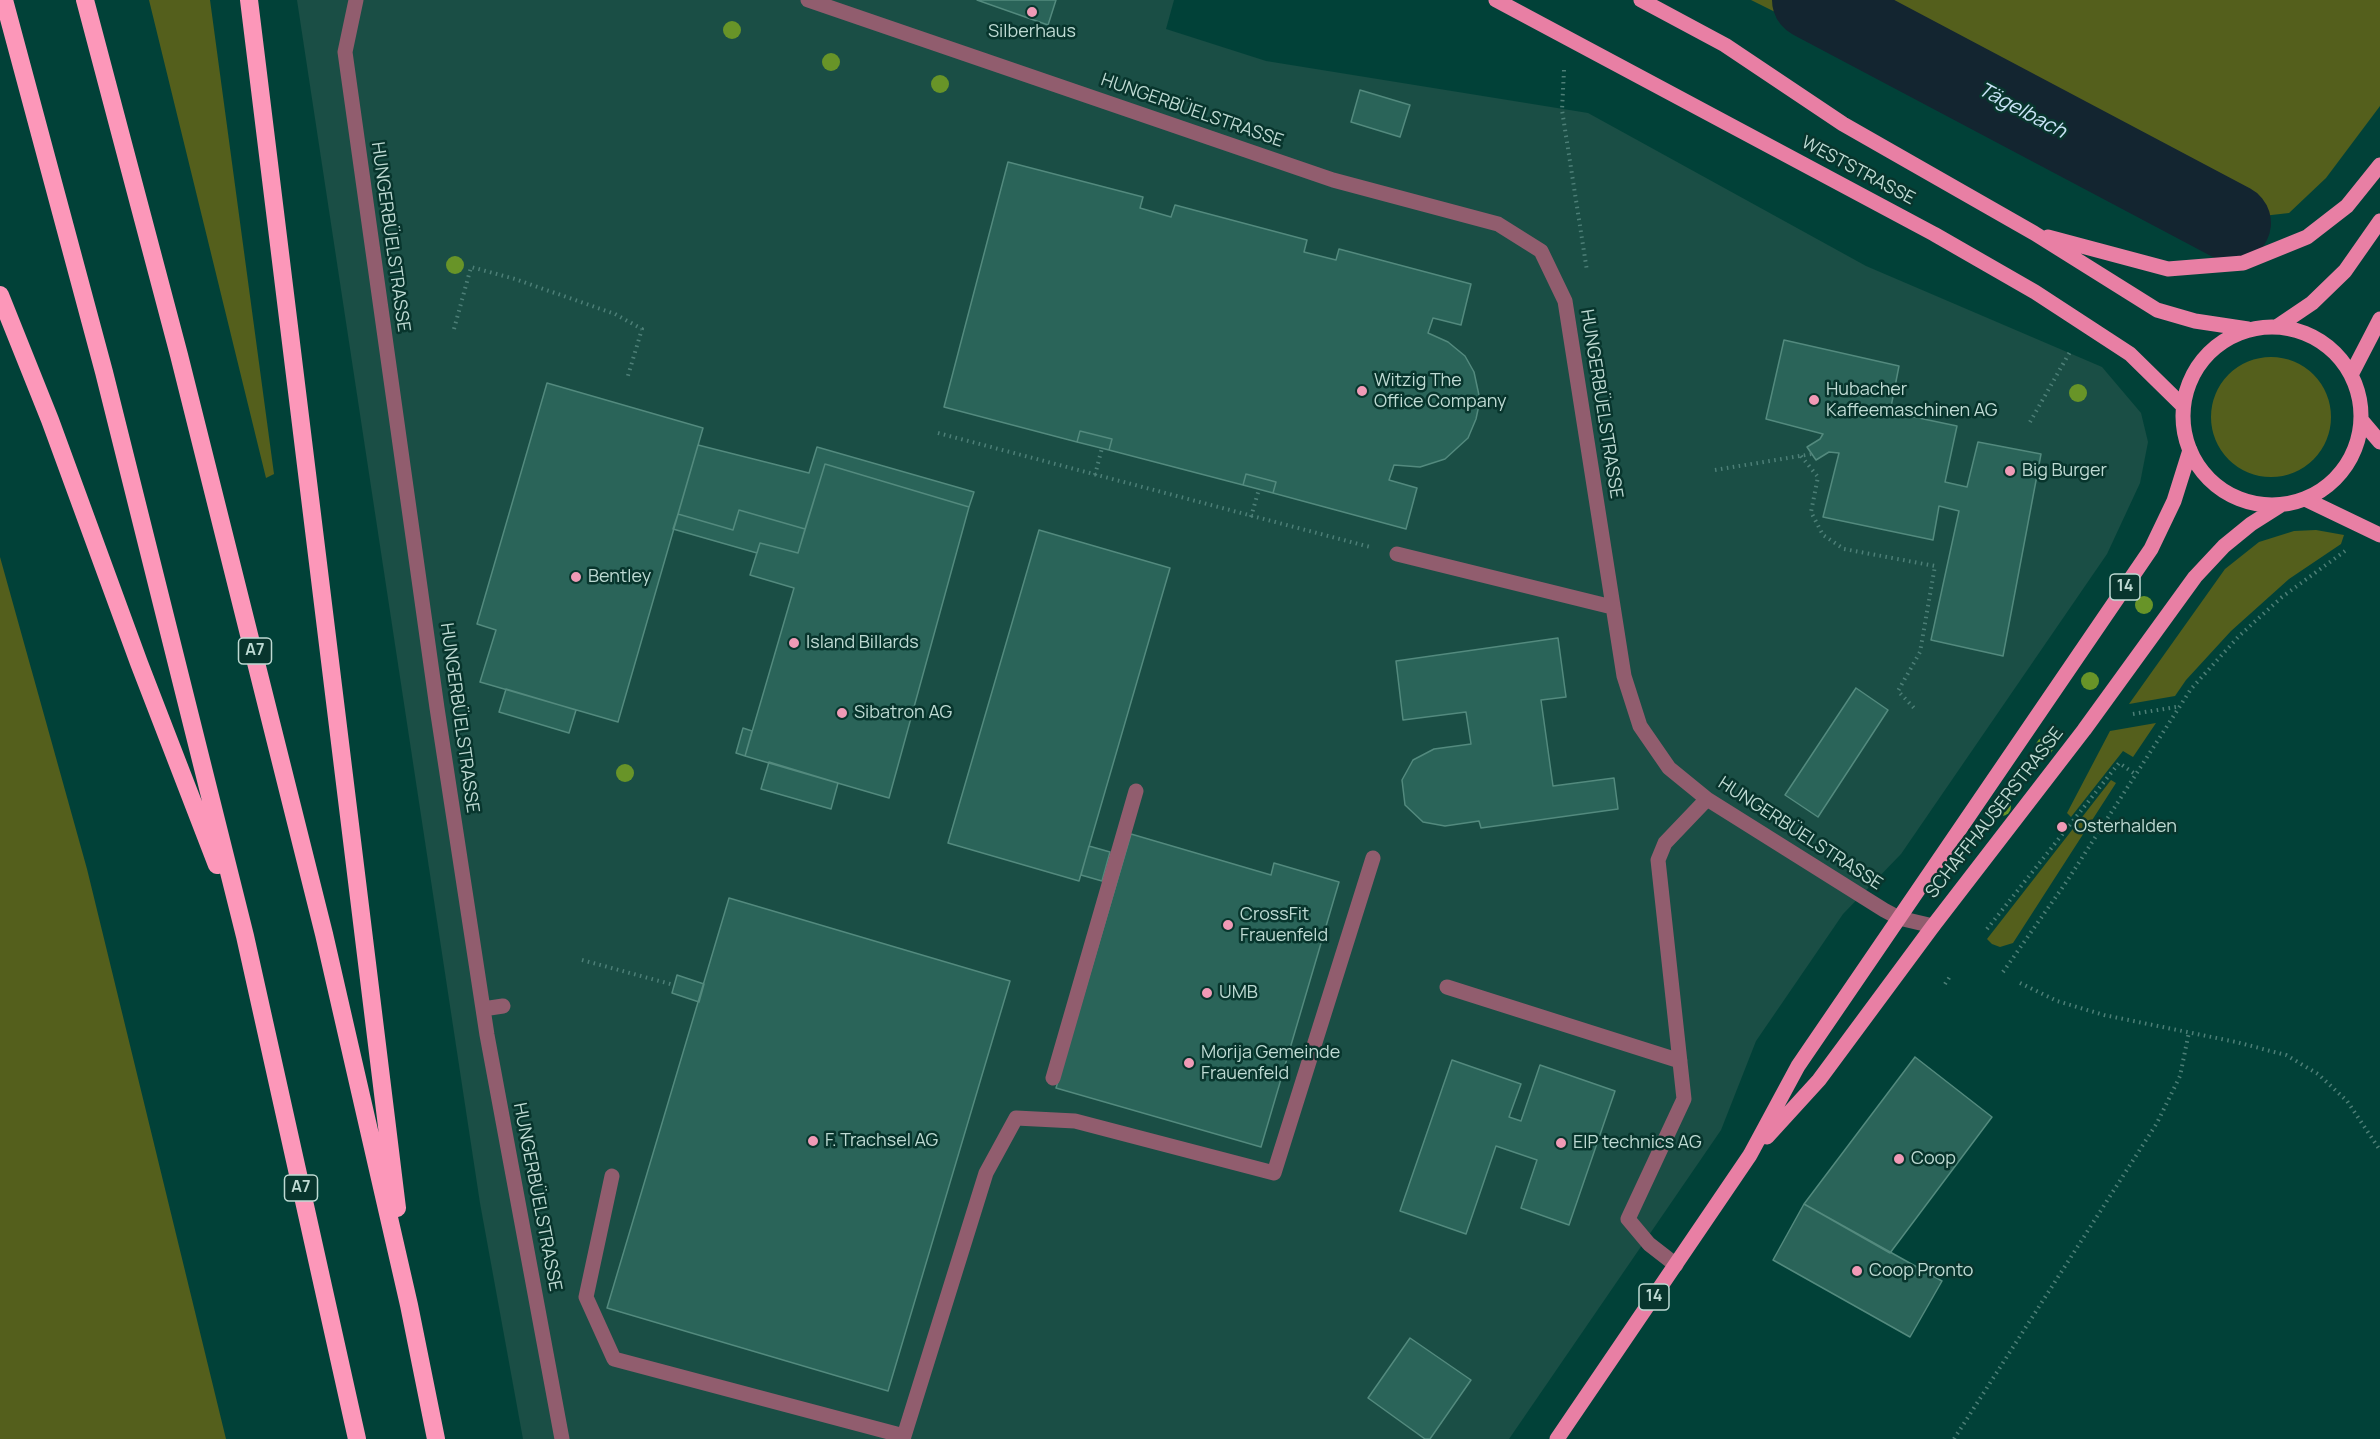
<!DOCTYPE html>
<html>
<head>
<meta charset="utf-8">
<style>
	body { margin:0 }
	canvas { display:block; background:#014138 }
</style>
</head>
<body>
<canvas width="2380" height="1439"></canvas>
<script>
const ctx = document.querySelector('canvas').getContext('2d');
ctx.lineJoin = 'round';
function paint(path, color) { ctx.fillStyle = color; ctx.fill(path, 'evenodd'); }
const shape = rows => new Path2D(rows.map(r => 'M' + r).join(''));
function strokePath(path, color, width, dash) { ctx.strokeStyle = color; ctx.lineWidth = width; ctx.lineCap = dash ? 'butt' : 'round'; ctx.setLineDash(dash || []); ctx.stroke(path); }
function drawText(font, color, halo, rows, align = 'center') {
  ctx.font = font + ' Manrope,sans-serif'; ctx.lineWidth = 5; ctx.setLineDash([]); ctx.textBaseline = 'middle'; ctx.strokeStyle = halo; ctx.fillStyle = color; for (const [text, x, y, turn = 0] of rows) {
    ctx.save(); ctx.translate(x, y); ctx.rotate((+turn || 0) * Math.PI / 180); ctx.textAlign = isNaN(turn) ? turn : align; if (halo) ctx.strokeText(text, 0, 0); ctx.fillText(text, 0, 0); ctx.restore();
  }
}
paint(shape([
	[297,0,1174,0,1166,29,1266,61,1588,113,1866,266,2102,367,2141,413,2148,442,2140,483,2107,554,1901,854,1843,914,1756,1041,1721,1130,1509,1439,523,1439,480,1203]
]), '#1a4e45');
paint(shape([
	[149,0,210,0,274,474,266,478],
	[1751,0,2380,0,2380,106,2326,178,2289,213,2254,217,2216,196,2185,230,2004,126],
	'2211 417a60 60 0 1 1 120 0a60 60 0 1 1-120 0Z',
	[2316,530,2344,535,2341,544,2289,579,2231,631,2186,680,2175,696,2129,704,2225,569,2259,542,2294,531],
	[0,557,87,869,226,1439,0,1439],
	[2156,723,2133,757,2123,751,2071,817,2067,813,2110,731],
	[2111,780,2116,783,2013,943,2000,947,1992,944,1987,939]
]), '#545f1c');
strokePath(shape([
	[1811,0,2232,223]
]), '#132530', 78);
const building = shape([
	[977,0,1056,0,1048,25,977,0],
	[1360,90,1410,105,1400,137,1351,122,1360,90],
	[1008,162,1143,197,1140,208,1171,217,1175,205,1307,240,1304,252,1336,260,1339,249,1471,284,1461,325,1433,318,1428,333,1448,342,1465,356,1474,372,1480,400,1476,419,1468,438,1445,459,1420,467,1394,465,1389,480,1417,488,1406,529,1273,493,1276,482,1246,474,1243,485,1109,450,1112,439,1080,431,1077,442,944,407,1008,162],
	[1784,340,1899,366,1890,412,1957,426,1945,482,1967,487,1978,442,2041,454,2003,656,1931,640,1959,511,1939,506,1933,540,1823,517,1839,453,1829,452,1816,460,1807,447,1820,439,1823,434,1766,419,1784,340],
	[547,383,703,428,618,722,480,682,496,630,477,624,547,383],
	[1080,431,1112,439,1109,450,1077,442,1080,431],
	[698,445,809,473,817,447,974,492,969,507,825,464,805,529,739,510,733,530,678,514,698,445],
	[825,464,969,507,889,798,745,756,794,588,750,575,760,543,798,553,825,464],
	[1246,474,1276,482,1273,493,1243,485,1246,474],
	[739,510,805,529,798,553,760,543,757,553,673,529,678,514,733,530,739,510],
	[1039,530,1170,568,1079,881,948,843,1039,530],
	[1558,638,1566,697,1541,700,1553,786,1614,778,1618,809,1481,828,1479,821,1445,826,1423,822,1405,805,1402,780,1413,760,1434,749,1471,744,1466,712,1403,720,1396,661,1558,638],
	[1856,688,1888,710,1818,817,1785,795,1856,688],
	[506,689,576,710,569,733,499,712,506,689],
	[743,728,752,731,745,756,736,753,743,728],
	[769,762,838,783,831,809,761,789,769,762],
	[1131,834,1271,875,1274,863,1339,882,1261,1147,1056,1088,1131,834],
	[1089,846,1110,852,1102,881,1081,875,1089,846],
	[729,898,1010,981,888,1391,607,1308,729,898],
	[677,975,704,984,699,1002,672,993,677,975],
	[1915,1057,1992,1117,1890,1253,1804,1204,1915,1057],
	[1452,1060,1521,1084,1509,1117,1521,1121,1540,1065,1615,1091,1569,1225,1521,1208,1537,1160,1496,1146,1466,1234,1400,1211,1452,1060],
	[1804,1204,1942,1281,1910,1337,1773,1260,1804,1204],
	[1410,1338,1471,1380,1430,1439,1425,1439,1368,1398,1410,1338]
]);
paint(building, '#2a6459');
strokePath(building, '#538a7e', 1.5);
strokePath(shape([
	[1564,70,1562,110,1587,271],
	[454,329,471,267,515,279,615,314,642,329,627,379],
	[2030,422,2071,350],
	[938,433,1370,547],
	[1801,456,1818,477,1811,512,1823,535,1844,549,1935,566,1920,652,1898,691,1914,708],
	[1715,470,1812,454],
	[1095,475,1102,448],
	[1251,517,1259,489],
	[2133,714,2176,707],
	[1987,929,2119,763,2135,774],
	[582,960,674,985],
	[2003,972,2067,881,2191,689,2239,636,2282,597,2345,551],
	[2020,983,2057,1001,2104,1015,2236,1042,2286,1055,2318,1074,2347,1101,2380,1150],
	[1945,984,1951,975],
	[1954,1439,2157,1123,2180,1076,2189,1032]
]), '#4d7f77', 4, [1.5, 4.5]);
strokePath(shape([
	[356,0,345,52,437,708,487,1035,562,1439],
	[808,0,1333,180,1498,224,1541,251,1565,301,1624,676,1640,726,1669,768,1707,799,1884,910,1899,918,1933,926],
	[1397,554,1612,607],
	[1447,987,1680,1061],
	[483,1009,503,1006],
	[1053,1078,1136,791],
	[612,1176,586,1297,614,1359,904,1436,986,1173,1016,1118,1075,1121,1274,1173,1373,858],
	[1676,1265,1649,1244,1628,1219,1684,1099,1658,860,1665,843,1707,799]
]), '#915d6e', 15);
strokePath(shape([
	[1496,0,1934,234,2035,292,2130,354,2183,406],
	[1641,0,1725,45,1843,124,2034,233,2157,310,2195,321,2248,329],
	[2048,237,2168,269,2243,263,2307,237,2347,206,2380,165],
	[2278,326,2312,303,2345,271,2380,221],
	'2183 416a89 89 0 1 1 178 0a89 89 0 1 1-178 0Z',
	[2352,373,2380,319],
	[2362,421,2380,442],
	[2305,499,2380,535],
	[1767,1137,1819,1080,1933,926,2084,730,2195,577,2224,546,2251,524,2281,505],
	[1557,1439,1750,1155,1798,1066,2151,549,2174,501,2190,450]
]), '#e87fa4', 15);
strokePath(shape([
	[4,0,104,372,245,936,357,1439],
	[85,0,179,355,324,934,409,1305,436,1439],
	[249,0,397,1208],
	[0,295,50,420,139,663,217,865]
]), '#fc97b9', 18);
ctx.fillStyle = '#689428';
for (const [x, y] of [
	[732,30],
	[831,62],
	[940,84],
	[455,265],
	[2078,393],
	[2144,605],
	[2090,681],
	[2045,746],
	[625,773],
	[2002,807]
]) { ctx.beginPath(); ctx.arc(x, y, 9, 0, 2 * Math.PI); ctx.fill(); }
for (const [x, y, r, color] of [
	[1032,12,6,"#f09ab6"],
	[1362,391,6,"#f09ab6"],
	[1814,400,6,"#f09ab6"],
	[2010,471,6,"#f09ab6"],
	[576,577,6,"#f09ab6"],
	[794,643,6,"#f09ab6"],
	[842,713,6,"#f09ab6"],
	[2062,827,6,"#f09ab6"],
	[1228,925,6,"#f09ab6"],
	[1207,993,6,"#f09ab6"],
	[1189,1063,6,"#f09ab6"],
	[813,1141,6,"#f09ab6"],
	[1561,1143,6,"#f09ab6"],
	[1899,1159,6,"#f09ab6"],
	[1857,1271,6,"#f09ab6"]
]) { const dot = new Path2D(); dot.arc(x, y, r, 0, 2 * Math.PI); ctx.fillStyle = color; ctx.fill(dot); strokePath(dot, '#08352d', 2); }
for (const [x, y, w] of [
	[2125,587,30],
	[255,651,33],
	[301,1188,33],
	[1654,1297,30]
]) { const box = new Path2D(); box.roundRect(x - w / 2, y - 13, w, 26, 4.5); ctx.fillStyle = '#08352d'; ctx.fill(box); strokePath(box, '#bedad3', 1.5); }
drawText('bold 16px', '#bedad3', null, [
	["14",2125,587],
	["A7",255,651],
	["A7",301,1188],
	["14",1654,1297]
]);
drawText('18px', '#bedad3', '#08352d', [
	["Silberhaus",1032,32,"center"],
	["Witzig The",1374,381],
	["Office Company",1374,402],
	["Hubacher",1826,390],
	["Kaffeemaschinen AG",1826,411],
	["Big Burger",2022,471],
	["Bentley",588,577],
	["Island Billards",806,643],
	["Sibatron AG",854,713],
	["Osterhalden",2074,827],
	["CrossFit",1240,915],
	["Frauenfeld",1240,936],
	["UMB",1219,993],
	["Morija Gemeinde",1201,1053],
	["Frauenfeld",1201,1074],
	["F. Trachsel AG",825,1141],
	["EIP technics AG",1573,1143],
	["Coop",1911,1159],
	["Coop Pronto",1869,1271]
], 'left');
drawText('18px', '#bedad3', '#08352d', [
	["HUNGERBÜELSTRASSE",1192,111,19],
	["WESTSTRASSE",1858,171,28],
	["HUNGERBÜELSTRASSE",390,237,82],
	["HUNGERBÜELSTRASSE",1601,404,81],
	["HUNGERBÜELSTRASSE",459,718,82],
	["SCHAFFHAUSERSTRASSE",1995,813,-52],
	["HUNGERBÜELSTRASSE",1800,834,33],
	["HUNGERBÜELSTRASSE",537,1197,79]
]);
drawText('italic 20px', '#cae4f7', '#08352d', [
	["Tägelbach",2022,111,28]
]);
</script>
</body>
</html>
